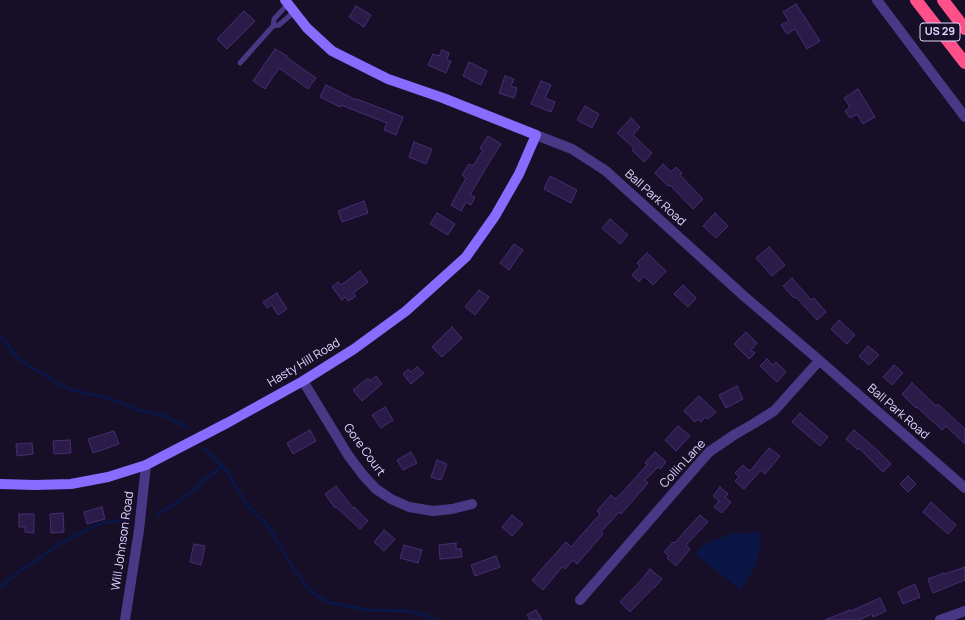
<!DOCTYPE html>
<html>
<head>
<meta charset="utf-8">
<style>
	body { margin:0 }
	canvas { display:block; background:#170f27 }
</style>
</head>
<body>
<canvas width="965" height="620"></canvas>
<script>
const ctx = document.querySelector('canvas').getContext('2d');
ctx.lineJoin = 'round';
function paint(path, color) { ctx.fillStyle = color; ctx.fill(path, 'evenodd'); }
const shape = rows => new Path2D(rows.map(r => 'M' + r).join(''));
function strokePath(path, color, width, dash) { ctx.strokeStyle = color; ctx.lineWidth = width; ctx.lineCap = dash ? 'butt' : 'round'; ctx.setLineDash(dash || []); ctx.stroke(path); }
function drawText(font, color, halo, rows, align = 'center') {
  ctx.font = font + ' Manrope,sans-serif'; ctx.lineWidth = 3; ctx.setLineDash([]); ctx.textBaseline = 'middle'; ctx.strokeStyle = halo; ctx.fillStyle = color; for (const [text, x, y, turn = 0] of rows) {
    ctx.save(); ctx.translate(x, y); ctx.rotate((+turn || 0) * Math.PI / 180); ctx.textAlign = isNaN(turn) ? turn : align; if (halo) ctx.strokeText(text, 0, 0); ctx.fillText(text, 0, 0); ctx.restore();
  }
}
paint(shape([
	[755,532,761,534,761,541,758,557,755,566,741,590,695,554,700,548,708,542,733,534]
]), '#0a1645');
strokePath(shape([
	[0,337,21,361,68,389,99,396,120,402,138,410,162,415,188,428],
	[205,448,228,473,247,505,268,526,295,571,311,591,326,602,368,610,407,611,425,615,436,620],
	[157,515,182,499,222,466],
	[0,588,17,573,57,546,82,532,100,524,130,518]
]), '#0a1645', 3);
const building = shape([
	[796,4,820,41,807,49,795,29,787,34,781,25,789,21,783,12,796,4],
	[356,6,371,15,364,27,349,17,356,6],
	[244,11,255,21,227,49,217,39,244,11],
	[275,49,287,56,286,57,316,78,308,89,279,68,265,89,253,81,275,49],
	[442,50,449,53,447,60,451,61,446,73,428,65,433,54,439,56,442,50],
	[469,62,487,71,481,85,463,76,469,62],
	[505,76,514,79,511,86,517,88,514,98,499,93,505,76],
	[541,81,551,85,545,98,555,102,551,112,531,104,541,81],
	[326,85,356,100,357,99,403,117,396,135,384,130,387,123,341,105,340,107,320,97,326,85],
	[858,89,875,117,863,124,857,114,850,118,845,111,850,107,844,98,858,89],
	[585,106,599,114,592,128,577,120,585,106],
	[631,118,640,127,633,135,652,153,644,162,632,150,634,148,617,133,631,118],
	[488,136,501,144,493,156,470,195,475,197,471,205,466,202,461,211,451,205,466,178,462,175,469,164,473,166,483,150,480,148,488,136],
	[414,142,432,149,426,164,409,157,414,142],
	[663,164,671,172,676,167,682,173,680,175,703,199,693,209,670,185,668,186,655,173,663,164],
	[550,176,577,190,571,203,544,189,550,176],
	[364,201,368,213,342,222,338,211,364,201],
	[437,213,455,224,448,235,430,224,437,213],
	[715,213,728,226,716,238,703,226,715,213],
	[610,219,628,235,620,244,602,228,610,219],
	[514,244,523,250,509,270,500,263,514,244],
	[769,247,785,265,772,276,756,258,769,247],
	[647,253,666,271,653,285,644,276,639,282,632,275,640,266,637,263,647,253],
	[360,271,368,282,353,293,356,296,348,301,345,297,342,300,332,287,338,282,341,285,360,271],
	[792,278,811,300,814,298,826,312,817,320,796,297,794,298,783,286,792,278],
	[683,285,696,298,688,307,674,294,683,285],
	[479,290,489,297,475,315,465,307,479,290],
	[277,293,287,309,278,315,272,305,267,308,263,302,277,293],
	[839,320,855,335,847,344,831,329,839,320],
	[452,327,462,338,442,357,432,347,452,327],
	[746,332,757,343,751,350,755,353,749,359,734,344,746,332],
	[868,346,879,355,869,365,859,356,868,346],
	[767,359,773,365,776,362,786,372,777,382,760,366,767,359],
	[894,365,903,373,892,385,883,377,894,365],
	[417,367,424,373,411,384,403,374,408,369,411,372,417,367],
	[376,376,382,384,362,401,353,390,368,378,370,381,376,376],
	[912,383,936,406,938,404,965,429,965,444,946,426,942,430,917,407,916,408,902,394,912,383],
	[737,386,743,399,726,408,719,395,737,386],
	[699,396,716,412,708,419,705,417,701,422,698,419,695,422,684,411,699,396],
	[385,407,393,420,381,428,372,415,385,407],
	[800,413,828,437,820,446,792,422,800,413],
	[678,426,690,436,676,451,665,440,678,426],
	[310,430,316,441,293,454,287,443,310,430],
	[854,430,876,449,891,464,883,472,859,448,858,450,846,439,854,430],
	[114,431,119,444,93,453,88,439,114,431],
	[70,440,71,453,54,454,53,441,70,440],
	[32,443,33,454,17,456,16,444,32,443],
	[769,448,780,456,765,474,761,470,744,489,735,481,739,477,735,473,743,465,750,471,769,448],
	[411,452,417,463,403,470,397,460,411,452],
	[655,452,666,462,660,469,658,467,645,480,648,483,621,514,619,512,601,532,603,534,577,564,573,560,565,569,562,567,543,590,532,580,566,542,571,547,600,514,597,511,611,495,616,499,647,465,645,463,655,452],
	[437,460,447,464,441,480,431,477,437,460],
	[908,476,916,484,908,492,900,484,908,476],
	[336,486,353,508,354,507,368,521,360,529,336,507,335,508,325,494,336,486],
	[720,487,728,494,725,497,731,502,722,513,714,507,719,501,713,496,720,487],
	[931,502,956,525,948,534,923,512,931,502],
	[102,507,105,519,87,524,84,512,102,507],
	[63,513,64,532,51,533,50,514,63,513],
	[19,514,34,514,34,533,25,532,25,527,19,527,19,514],
	[512,515,523,524,512,536,502,527,512,515],
	[700,515,708,522,686,545,690,549,676,566,667,558,669,556,664,552,673,542,675,543,686,530,700,515],
	[384,530,395,539,384,551,374,542,384,530],
	[456,543,456,549,461,549,462,557,440,559,439,545,456,543],
	[194,544,205,546,201,565,190,562,194,544],
	[404,545,422,550,418,563,400,558,404,545],
	[496,556,500,567,475,576,471,565,496,556],
	[965,567,965,580,933,593,928,579,944,573,945,574,965,567],
	[650,569,662,579,654,588,654,587,630,612,620,602,643,578,650,569],
	[915,584,920,597,903,604,898,592,915,584],
	[880,598,886,611,873,617,872,614,859,620,825,620,850,610,851,611,880,598],
	[536,610,542,620,530,620,527,615,536,610]
]);
paint(building, '#2b1b48');
strokePath(building, '#462d74', 1);
strokePath(shape([
	[273,26,279,25,294,12],
	[240,63,273,26,274,19,288,4]
]), '#483986', 5);
strokePath(shape([
	[877,0,965,117],
	[536,135,572,149,606,171,745,297,812,354,965,488],
	[303,381,348,455,363,475,376,489,391,499,409,507,433,511,452,509,472,504],
	[580,600,709,452,734,435,753,424,774,411,819,361],
	[125,620,139,530,146,465],
	[940,620,965,611]
]), '#483986', 10);
strokePath(shape([
	[0,484,35,485,71,484,108,477,146,465,229,422,303,381,354,349,406,311,466,257,495,216,519,174,536,135,443,98,388,79,332,51,307,28,285,0]
]), '#866cff', 10);
strokePath(shape([
	[916,0,965,63],
	[943,0,965,29]
]), '#ff5089', 12);
for (const [x, y, w] of [
	[940,32,40]
]) { const box = new Path2D(); box.roundRect(x - w / 2, y - 9, w, 18, 3); ctx.fillStyle = '#170f27'; ctx.fill(box); strokePath(box, '#e0d5ff', 1); }
drawText('bold 11px', '#e0d5ff', null, [
	["US 29",940,32]
]);
drawText('12px', '#e0d5ff', '#170f27', [
	["Ball Park Road",655,198,42],
	["Hasty Hill Road",304,363,-31],
	["Ball Park Road",898,412,41],
	["Gore Court",364,450,54],
	["Collin Lane",683,464,-47],
	["Will Johnson Road",123,541,-82]
]);
</script>
</body>
</html>
